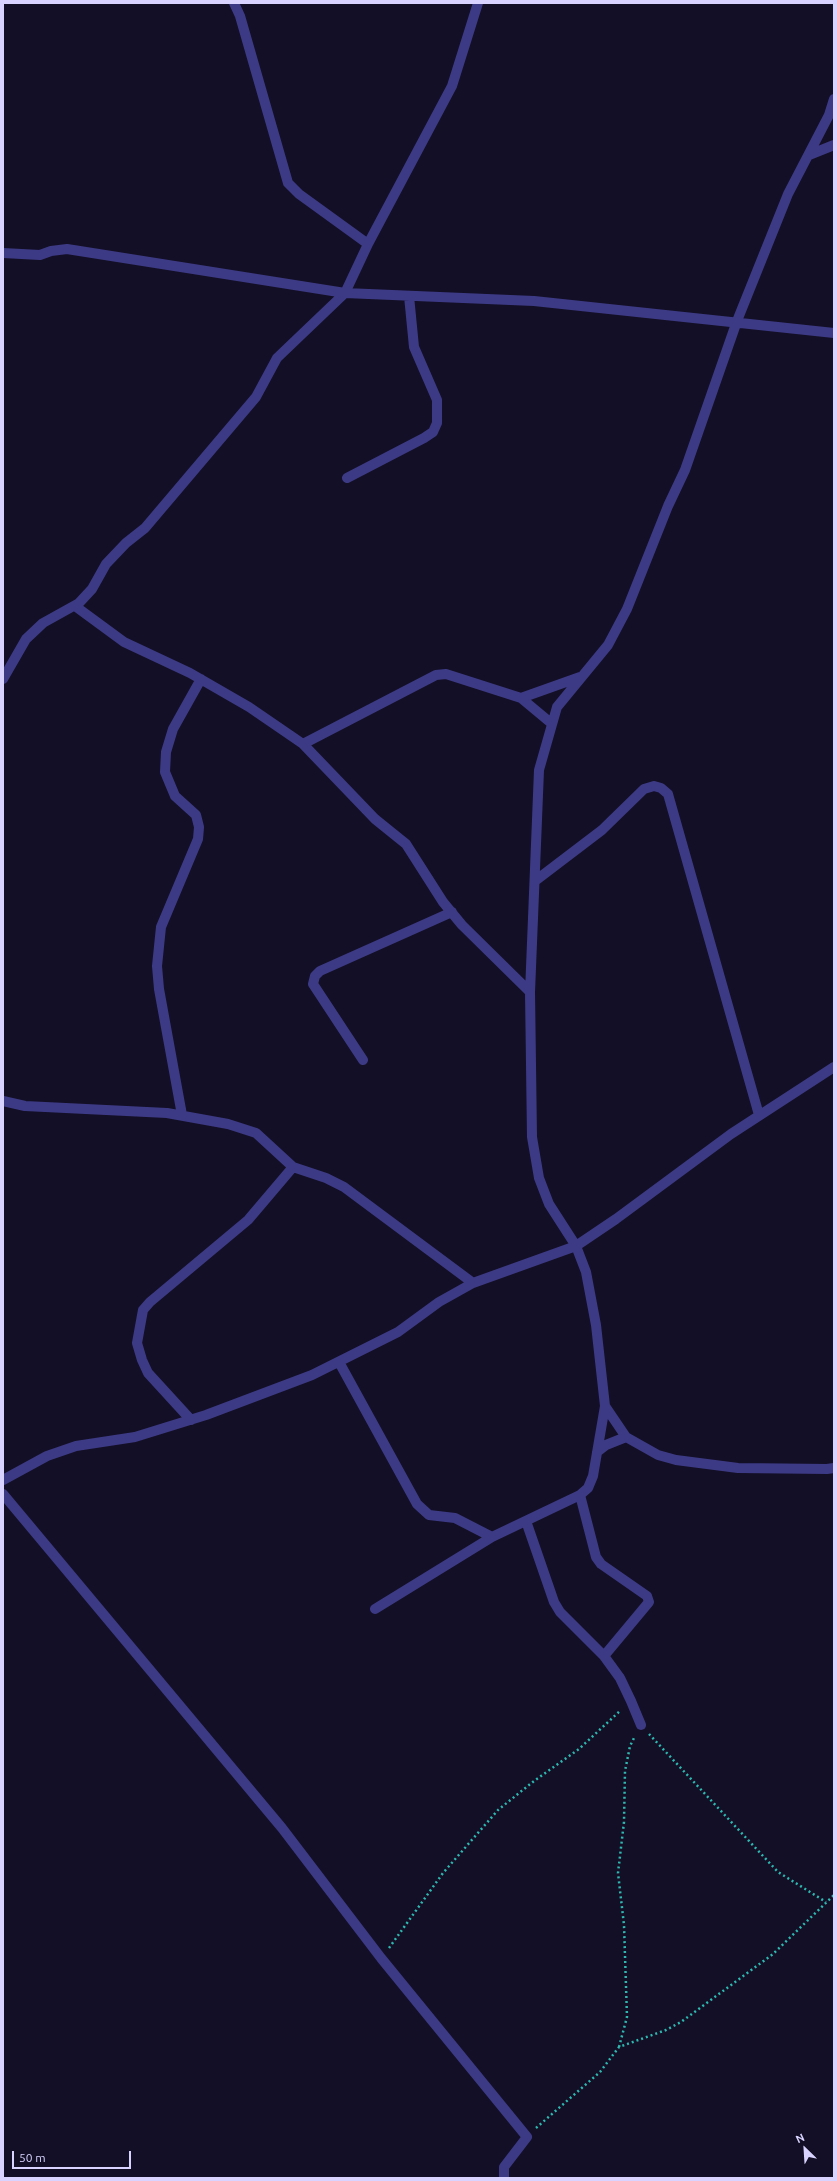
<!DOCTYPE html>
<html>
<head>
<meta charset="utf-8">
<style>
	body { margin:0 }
	#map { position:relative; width:837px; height:2181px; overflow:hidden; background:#130f26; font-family:Ubuntu,sans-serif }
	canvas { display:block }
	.frame { position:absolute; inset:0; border:4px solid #d9d4ff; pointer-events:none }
	.north { position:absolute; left:785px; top:2129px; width:40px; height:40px; -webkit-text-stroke:3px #130f26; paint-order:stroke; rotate:335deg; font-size:11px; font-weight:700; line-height:16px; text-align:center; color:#d9d4ff }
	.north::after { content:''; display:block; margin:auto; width:14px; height:18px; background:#d9d4ff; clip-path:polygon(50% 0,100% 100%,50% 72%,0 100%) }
	.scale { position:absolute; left:12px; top:2151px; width:119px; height:18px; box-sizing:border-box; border:2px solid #d9d4ff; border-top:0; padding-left:5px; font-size:12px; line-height:14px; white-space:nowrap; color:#d9d4ff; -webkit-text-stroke:3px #130f26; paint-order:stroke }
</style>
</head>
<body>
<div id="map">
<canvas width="837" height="2181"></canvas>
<div class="frame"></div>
<div class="north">N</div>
<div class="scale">50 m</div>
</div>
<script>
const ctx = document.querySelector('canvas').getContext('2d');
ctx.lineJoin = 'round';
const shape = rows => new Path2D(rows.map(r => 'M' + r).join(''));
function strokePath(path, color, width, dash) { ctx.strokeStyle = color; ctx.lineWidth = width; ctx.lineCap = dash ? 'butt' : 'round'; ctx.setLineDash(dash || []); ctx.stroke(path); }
strokePath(shape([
	[649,1734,778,1872,826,1902],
	[389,1948,443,1873,498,1810,534,1781,579,1749,621,1710],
	[619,2047,627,2017,624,1925,618,1873,624,1822,625,1771,630,1746,635,1736],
	[536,2128,600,2072,619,2047,666,2030,681,2022,773,1954,834,1895]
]), '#2fb8b0', 2.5, [2, 3]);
strokePath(shape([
	[234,3,240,16,288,183,299,194,368,244],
	[809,155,834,145],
	[3,253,40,255,51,251,67,249,345,293,534,301,834,333],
	[347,478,424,438,433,432,437,423,437,400,414,347,409,296],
	[75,606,124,642,190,673,249,707,303,744,375,819,406,844,443,902,462,925,530,992],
	[3,679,26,639,43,623,79,603,92,589,106,564,126,543,145,528,256,397,277,358,345,293,368,244,452,86,478,3],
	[521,698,580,677],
	[303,744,436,675,446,674,521,698,551,723],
	[535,881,602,830,644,789,654,786,661,788,668,794,759,1115],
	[363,1060,313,984,315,976,320,971,452,912],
	[3,1101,25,1106,167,1113,228,1124,256,1133,293,1167,326,1178,344,1187,473,1283],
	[182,1115,159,989,157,966,161,927,198,839,199,827,196,815,175,796,165,772,166,752,173,729,201,679],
	[339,1362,417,1504,429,1515,455,1518,492,1537],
	[605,1406,626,1437,658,1455,676,1460,738,1468,827,1469,834,1468],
	[191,1420,148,1373,142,1360,137,1343,143,1310,150,1302,248,1220,293,1167],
	[597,1452,606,1445,626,1437],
	[3,1480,47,1456,76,1446,135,1437,206,1415,312,1375,398,1332,439,1302,473,1283,576,1246,616,1219,731,1134,834,1067],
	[3,1494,282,1828,381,1958,527,2137,504,2167,504,2178],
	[580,1495,596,1557,601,1564,647,1596,649,1602,604,1656],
	[526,1521,554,1602,560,1612,604,1656,620,1678,631,1701,641,1725],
	[375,1609,492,1537,580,1495,588,1488,593,1476,605,1406,596,1325,586,1272,576,1246,549,1204,539,1178,532,1137,530,992,539,770,557,707,608,645,627,609,668,506,685,470,737,321,788,194,829,115,834,99]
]), '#3d3a85', 10);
</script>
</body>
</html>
